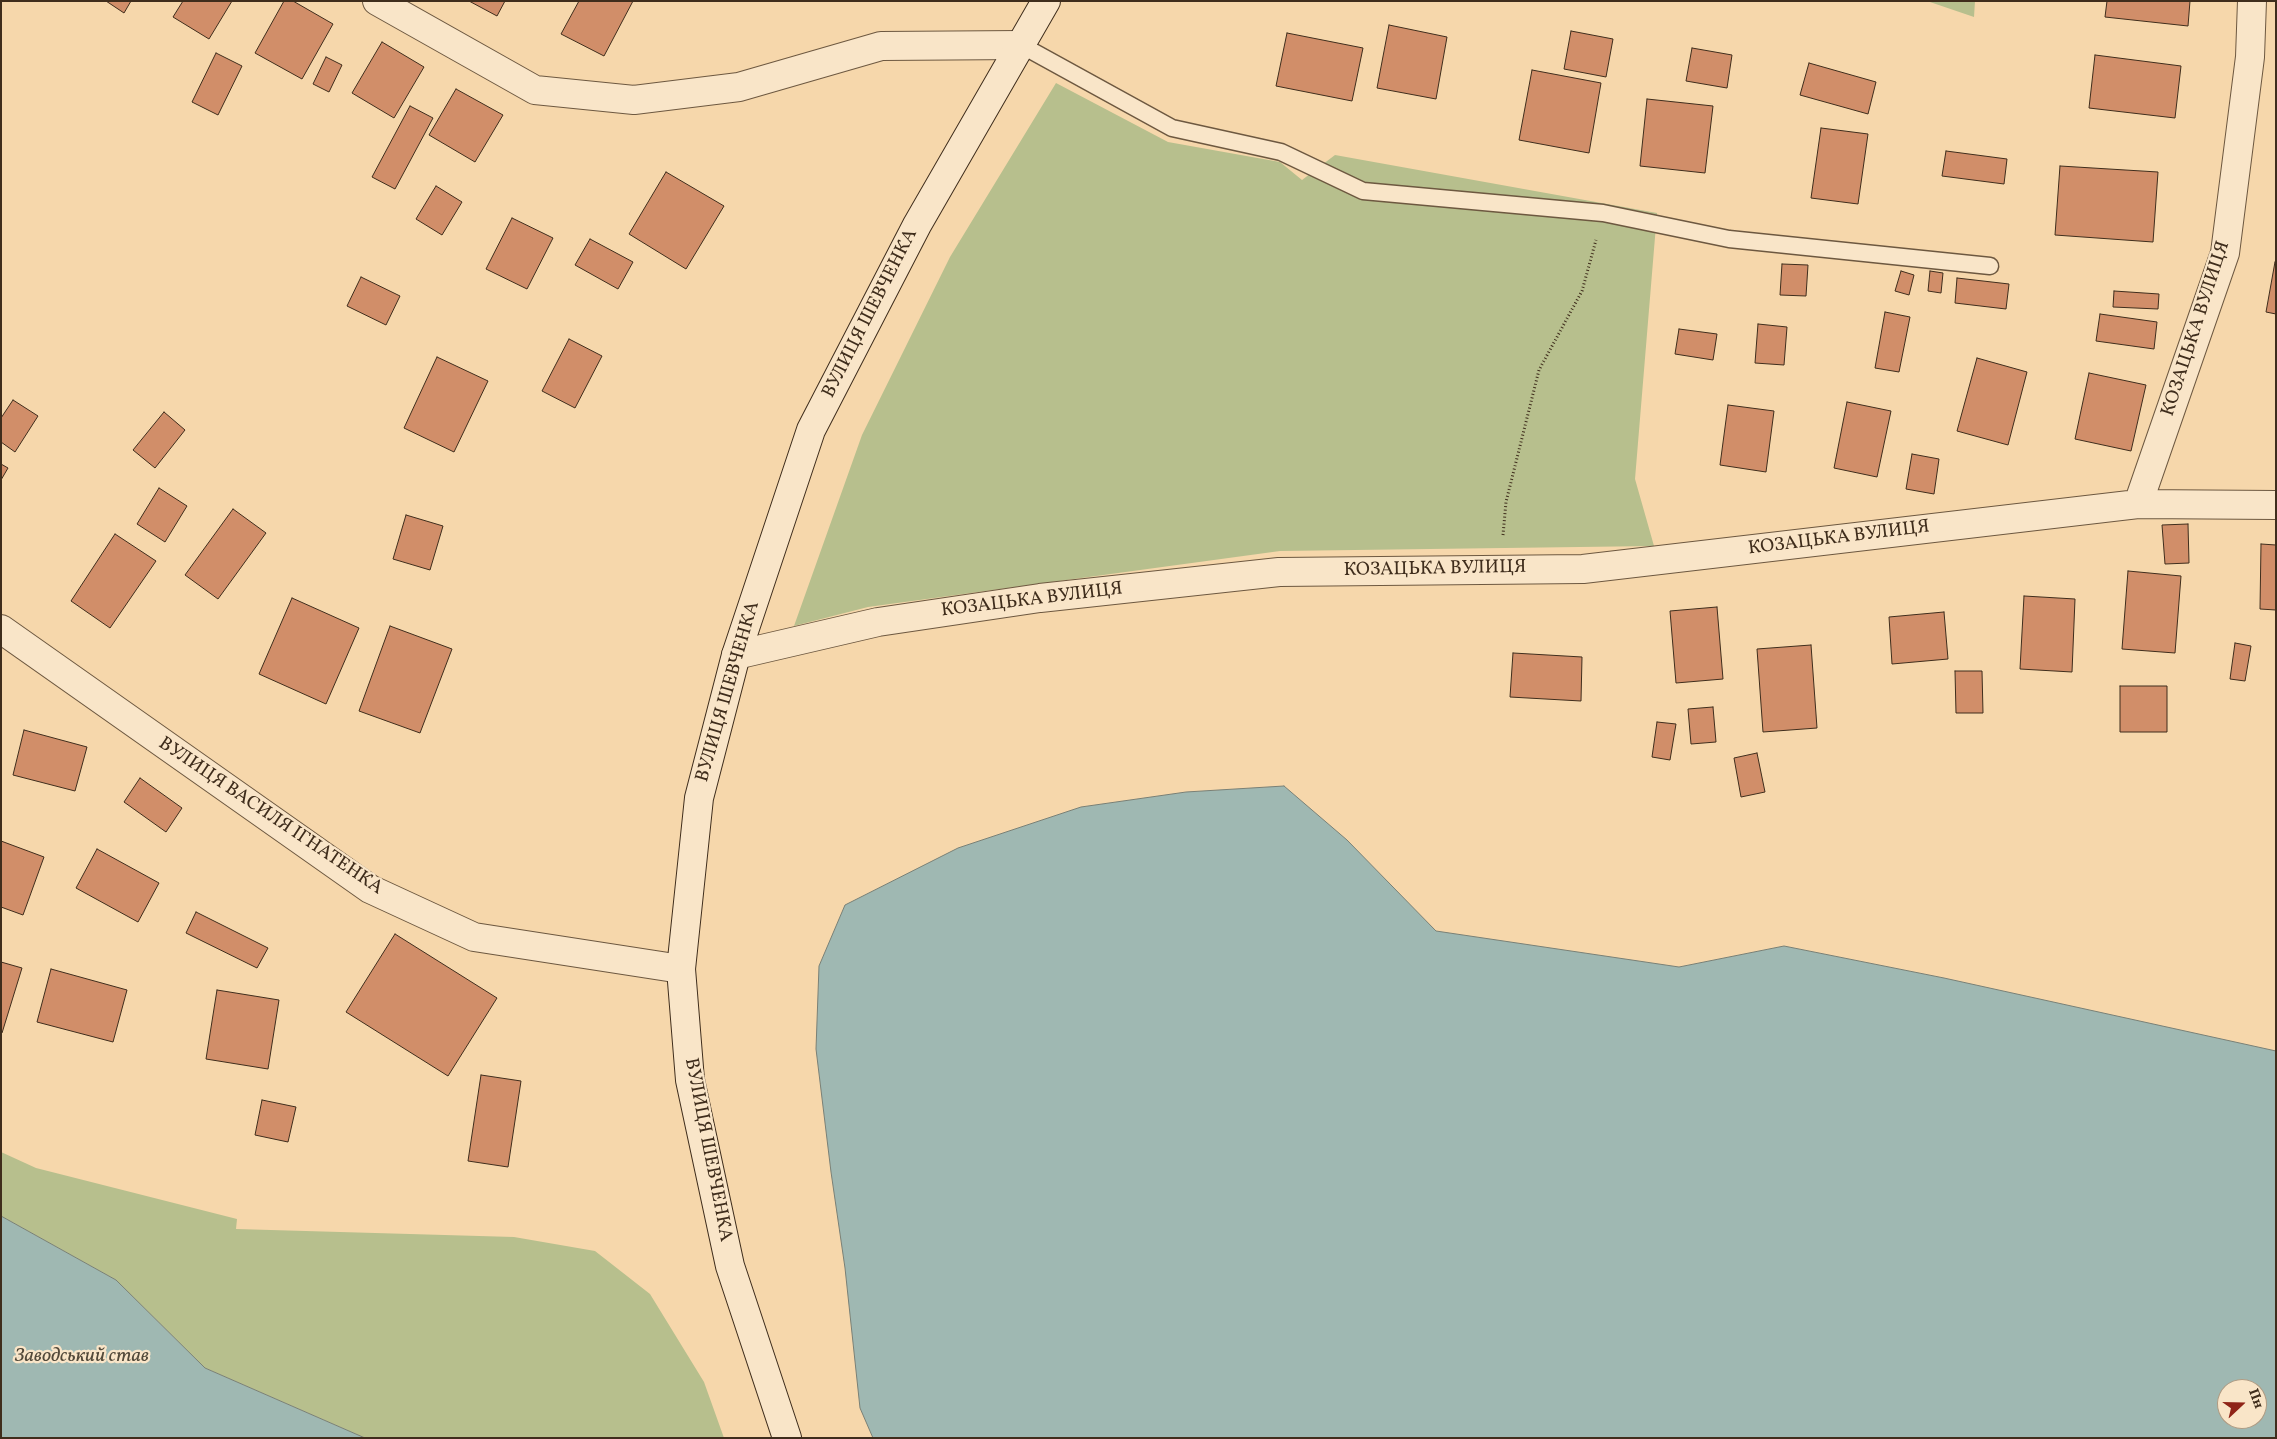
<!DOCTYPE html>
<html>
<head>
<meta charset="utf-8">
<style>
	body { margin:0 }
	#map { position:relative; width:2277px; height:1439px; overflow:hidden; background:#f6d7ab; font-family:Vollkorn,serif }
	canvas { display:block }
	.frame { position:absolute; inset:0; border:2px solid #3f2d1c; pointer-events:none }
	.north { position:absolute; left:2217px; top:1379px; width:50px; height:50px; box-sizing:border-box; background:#f9e5c8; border:1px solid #af9b83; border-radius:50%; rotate:69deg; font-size:14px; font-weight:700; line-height:20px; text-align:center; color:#3f2d1c }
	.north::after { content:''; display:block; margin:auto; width:18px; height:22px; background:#8f2418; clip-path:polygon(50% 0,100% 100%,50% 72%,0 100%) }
</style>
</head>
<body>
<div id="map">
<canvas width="2277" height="1439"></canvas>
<div class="frame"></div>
<div class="north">Пн</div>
</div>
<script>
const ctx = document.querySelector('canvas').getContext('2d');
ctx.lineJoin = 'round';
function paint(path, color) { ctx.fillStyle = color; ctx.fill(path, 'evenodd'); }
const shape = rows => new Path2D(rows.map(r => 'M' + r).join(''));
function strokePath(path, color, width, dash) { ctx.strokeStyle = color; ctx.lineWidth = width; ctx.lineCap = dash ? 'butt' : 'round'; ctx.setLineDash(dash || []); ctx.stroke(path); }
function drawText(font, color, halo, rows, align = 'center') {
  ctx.font = font + ' Vollkorn,serif'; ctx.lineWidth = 4.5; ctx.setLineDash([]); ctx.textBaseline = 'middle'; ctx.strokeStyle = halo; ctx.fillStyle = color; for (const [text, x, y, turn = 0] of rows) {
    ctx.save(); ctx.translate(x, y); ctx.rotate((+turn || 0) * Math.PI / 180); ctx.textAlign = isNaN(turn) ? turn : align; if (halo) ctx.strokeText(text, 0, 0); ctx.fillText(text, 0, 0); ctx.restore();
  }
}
paint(shape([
	[1927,1,1975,1,1974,17],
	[1056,83,1168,142,1280,162,1302,180,1335,155,1657,213,1635,479,1654,546,1280,551,868,607,794,626,862,435,950,257],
	[1,1152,36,1168,237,1219,236,1229,514,1237,595,1251,650,1294,704,1382,724,1438,365,1438,205,1368,116,1280,1,1216]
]), '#b7bf8d');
const water = shape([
	[1284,786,1347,840,1436,931,1679,967,1784,946,1944,978,2276,1051,2276,1438,873,1438,860,1408,845,1268,831,1172,816,1049,819,966,845,905,958,848,1081,807,1186,792,1284,786],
	[2227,1389,2257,1389,2257,1419,2227,1419,2227,1389],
	[1,1216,116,1280,205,1368,365,1438,1,1438,1,1216]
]);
paint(water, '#9fb8b2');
strokePath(water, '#798076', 1);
const building = shape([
	[106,1,131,1,124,13,106,1],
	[183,1,232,1,209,39,173,17,183,1],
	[284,1,293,1,333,24,302,79,255,53,284,1],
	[469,1,505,1,497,16,469,1],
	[579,1,633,1,604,56,561,34,579,1],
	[2107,1,2190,1,2188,26,2105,17,2107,1],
	[1389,25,1447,37,1436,99,1377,88,1389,25],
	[1571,31,1613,39,1606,77,1564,69,1571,31],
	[1287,33,1363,48,1352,101,1276,86,1287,33],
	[382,42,424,67,394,118,352,93,382,42],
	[1692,48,1732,55,1727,88,1686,81,1692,48],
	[216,53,242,66,218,115,192,102,216,53],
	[2095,55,2181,66,2175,118,2089,108,2095,55],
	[326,57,342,65,329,92,313,84,326,57],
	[1809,63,1876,82,1868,114,1800,95,1809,63],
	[1532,70,1601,83,1589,153,1519,140,1532,70],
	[456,89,503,115,475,162,429,135,456,89],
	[1647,99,1713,106,1705,173,1640,166,1647,99],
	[410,106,433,118,395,189,372,177,410,106],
	[1821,128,1868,134,1858,204,1811,198,1821,128],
	[1946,151,2007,159,2004,184,1942,176,1946,151],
	[2060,166,2158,172,2153,242,2055,235,2060,166],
	[666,172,724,206,686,269,629,234,666,172],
	[436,186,462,202,442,235,416,219,436,186],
	[512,218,553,238,527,289,486,269,512,218],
	[590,239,633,262,618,289,575,265,590,239],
	[2275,262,2276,262,2276,314,2266,312,2275,262],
	[1782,264,1808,265,1806,296,1780,295,1782,264],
	[1901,271,1914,275,1909,295,1895,291,1901,271],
	[1930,271,1943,273,1941,293,1928,291,1930,271],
	[361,277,400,296,386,325,347,306,361,277],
	[1957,278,2009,284,2006,309,1955,303,1957,278],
	[2114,291,2159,294,2158,309,2113,307,2114,291],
	[1885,312,1910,317,1899,372,1875,368,1885,312],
	[2100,314,2157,322,2154,349,2096,341,2100,314],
	[1758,324,1787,327,1784,365,1755,363,1758,324],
	[1679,329,1717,334,1713,360,1675,354,1679,329],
	[569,339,602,356,575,408,542,391,569,339],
	[437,357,488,381,454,452,404,428,437,357],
	[1977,358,2027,372,2008,445,1957,431,1977,358],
	[2089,373,2146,385,2131,451,2075,439,2089,373],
	[13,400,38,416,15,452,1,442,1,418,13,400],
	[1847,402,1891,411,1877,477,1834,468,1847,402],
	[1728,405,1774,411,1766,472,1720,465,1728,405],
	[164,412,185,430,155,468,133,450,164,412],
	[1912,454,1939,459,1934,494,1906,489,1912,454],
	[1,464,8,468,1,480,1,464],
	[159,488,187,506,165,542,137,524,159,488],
	[233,509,266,533,218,599,185,575,233,509],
	[406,515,443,526,430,570,393,559,406,515],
	[2188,524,2189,563,2165,564,2162,525,2188,524],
	[115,534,156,561,110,628,71,601,115,534],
	[2261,544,2276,545,2276,610,2260,609,2261,544],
	[2128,571,2181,576,2175,653,2122,649,2128,571],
	[2024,596,2075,599,2072,672,2020,669,2024,596],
	[292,598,359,628,326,704,259,674,292,598],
	[1717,607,1723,679,1676,683,1670,611,1717,607],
	[1944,612,1948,659,1892,664,1889,617,1944,612],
	[390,626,452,649,420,733,359,711,390,626],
	[2235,643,2251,646,2245,681,2230,679,2235,643],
	[1811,645,1817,728,1763,732,1757,649,1811,645],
	[1513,653,1582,657,1581,701,1510,697,1513,653],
	[1955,671,1982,671,1983,713,1956,713,1955,671],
	[2120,686,2167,686,2167,732,2120,732,2120,686],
	[1713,707,1716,742,1691,744,1688,709,1713,707],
	[1657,722,1676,724,1670,760,1652,757,1657,722],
	[24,730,87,747,75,791,13,775,24,730],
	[1757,753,1765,792,1741,797,1734,758,1757,753],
	[140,778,182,808,166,832,124,802,140,778],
	[1,841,44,857,23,915,1,907,1,841],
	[97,849,159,883,138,922,76,888,97,849],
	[196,912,268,948,257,968,186,933,196,912],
	[395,934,497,998,448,1076,346,1012,395,934],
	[1,962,22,968,2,1033,1,1033,1,962],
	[51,969,127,990,113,1042,37,1022,51,969],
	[217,990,279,1000,268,1069,206,1059,217,990],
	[481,1075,521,1081,508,1167,468,1161,481,1075],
	[262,1100,296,1107,288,1142,255,1135,262,1100]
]);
paint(building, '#d18e69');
strokePath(building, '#3f2d1c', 1);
const lane = shape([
	[1021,45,1172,128,1281,152,1363,191,1603,213,1729,239,1990,266]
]);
const street = shape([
	[377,1,535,90,634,100,739,87,881,46,1021,45],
	[2138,504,2225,253,2250,57,2252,1],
	[1,629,370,889,474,937,681,969],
	[736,655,878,622,1040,598,1279,572,1583,569,2138,504,2276,505]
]);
const secondary = shape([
	[787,1438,730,1266,690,1080,681,969,699,798,736,655,811,430,917,225,1046,1]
]);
strokePath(lane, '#6d5840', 19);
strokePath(street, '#6d5840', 30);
strokePath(secondary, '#3f2d1c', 30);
strokePath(shape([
	[1503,535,1506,502,1539,370,1582,291,1596,240]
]), '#3f2d1c', 3, [1, 2.5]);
strokePath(lane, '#f9e5c8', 16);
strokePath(street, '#f9e5c8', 28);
strokePath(secondary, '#f9e5c8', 28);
drawText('19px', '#3f2d1c', '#f9e5c8', [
	["ВУЛИЦЯ ШЕВЧЕНКА",871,314,-63],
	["КОЗАЦЬКА ВУЛИЦЯ",2197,329,-72],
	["КОЗАЦЬКА ВУЛИЦЯ",1839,539,-7],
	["КОЗАЦЬКА ВУЛИЦЯ",1435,570,-1],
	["КОЗАЦЬКА ВУЛИЦЯ",1032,601,-7],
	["ВУЛИЦЯ ШЕВЧЕНКА",729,692,-74],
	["ВУЛИЦЯ ВАСИЛЯ ІГНАТЕНКА",270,817,34],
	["ВУЛИЦЯ ШЕВЧЕНКА",707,1150,79]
]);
drawText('italic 20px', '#52493a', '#f9e5c8', [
	["Заводський став",82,1357]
]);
</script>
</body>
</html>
